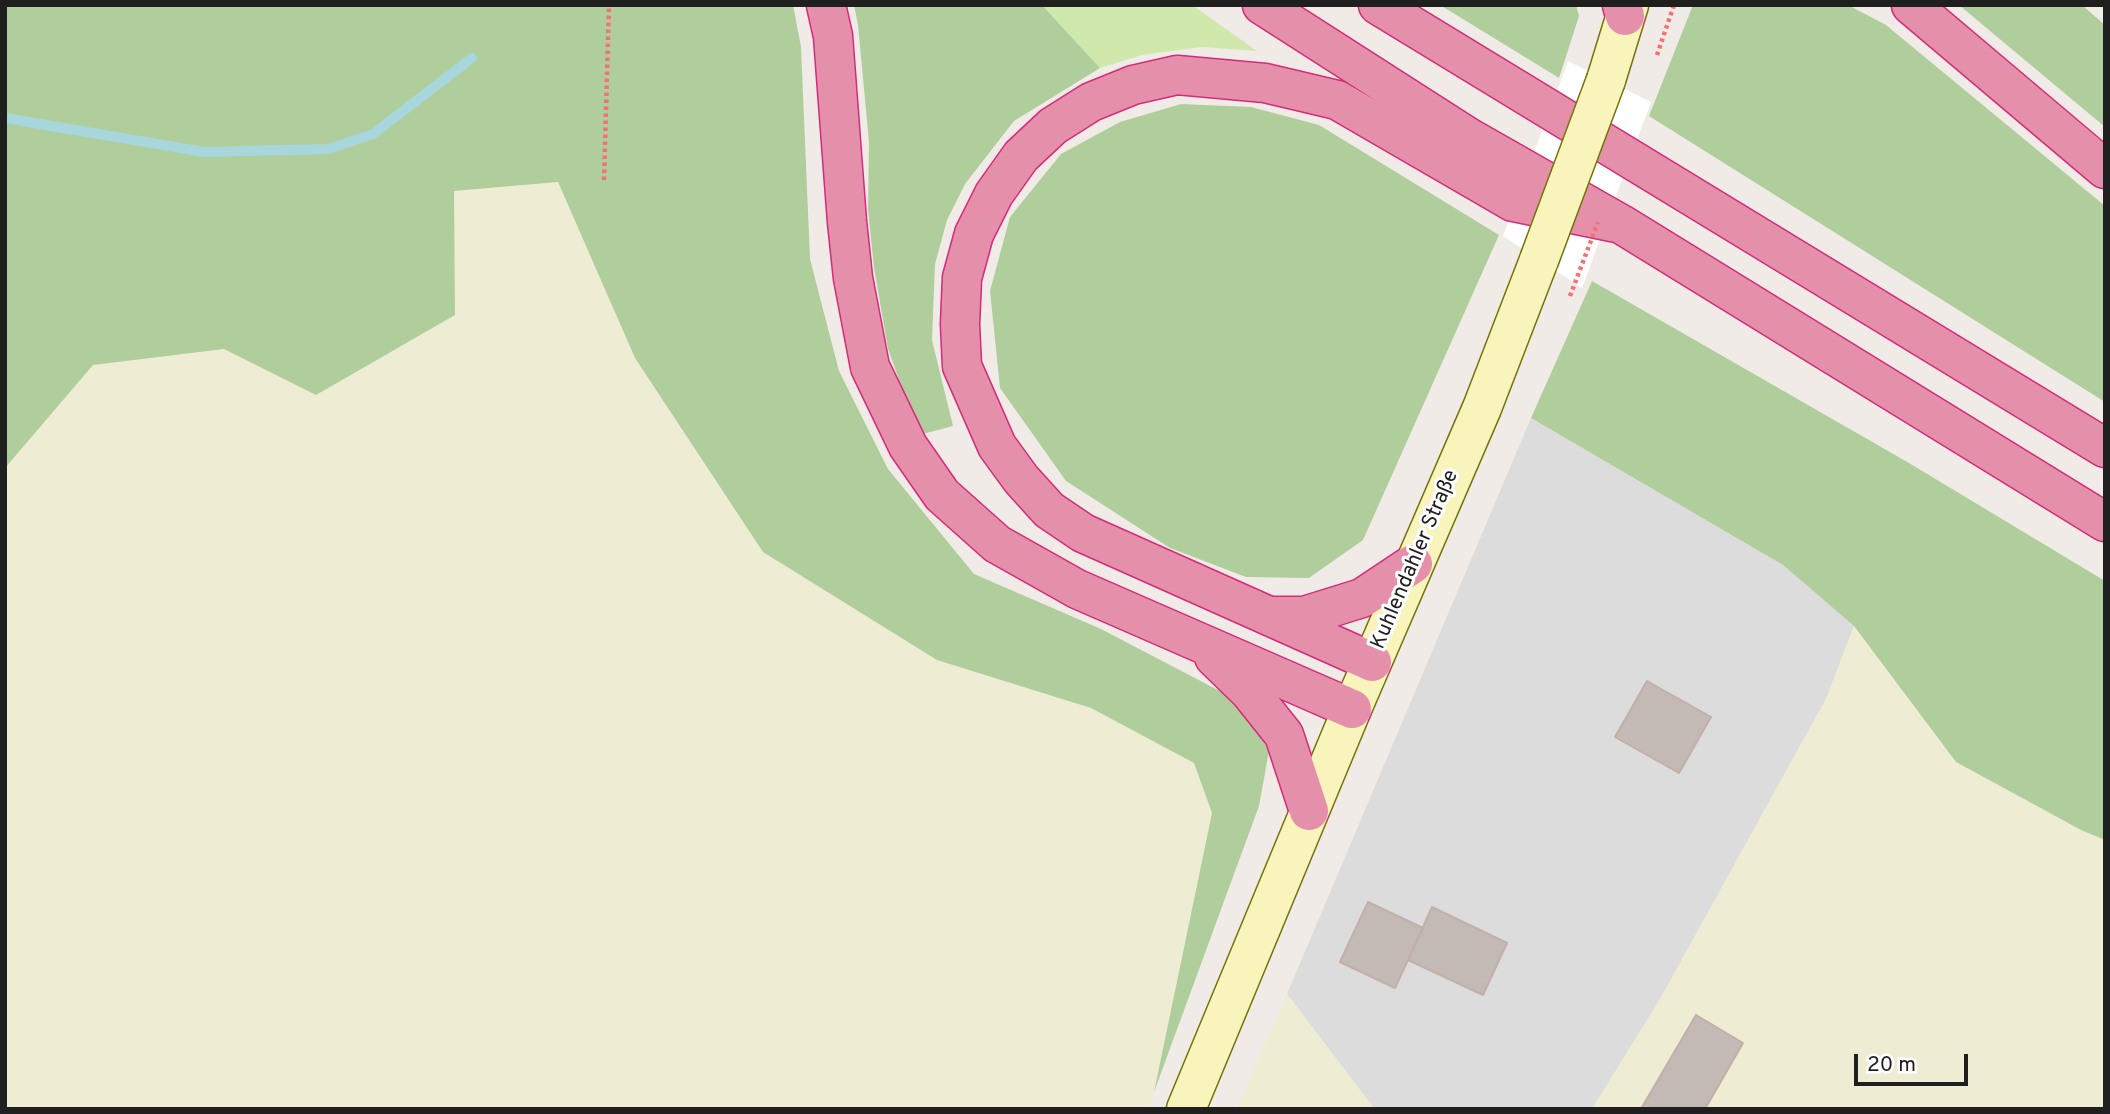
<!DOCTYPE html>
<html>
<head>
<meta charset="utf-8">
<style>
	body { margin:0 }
	#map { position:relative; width:2110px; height:1114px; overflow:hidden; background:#f0ebe6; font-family:Overpass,sans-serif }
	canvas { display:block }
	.frame { position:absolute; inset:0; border:7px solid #1f1f1f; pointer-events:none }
	.scale { position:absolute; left:1854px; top:1054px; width:114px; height:32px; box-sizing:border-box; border:4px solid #1f1f1f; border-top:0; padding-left:9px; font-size:21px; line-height:24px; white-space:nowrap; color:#1f1f1f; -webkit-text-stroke:5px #fff; paint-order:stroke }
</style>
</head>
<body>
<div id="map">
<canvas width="2110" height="1114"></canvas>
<div class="frame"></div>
<div class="scale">20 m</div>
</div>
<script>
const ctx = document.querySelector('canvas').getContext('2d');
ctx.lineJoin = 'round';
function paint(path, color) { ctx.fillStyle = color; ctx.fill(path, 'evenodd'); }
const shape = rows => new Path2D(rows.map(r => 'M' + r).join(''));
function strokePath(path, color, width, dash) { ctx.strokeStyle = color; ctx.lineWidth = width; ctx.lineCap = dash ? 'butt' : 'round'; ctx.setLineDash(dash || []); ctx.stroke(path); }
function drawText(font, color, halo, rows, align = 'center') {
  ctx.font = font + ' Overpass,sans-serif'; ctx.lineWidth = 6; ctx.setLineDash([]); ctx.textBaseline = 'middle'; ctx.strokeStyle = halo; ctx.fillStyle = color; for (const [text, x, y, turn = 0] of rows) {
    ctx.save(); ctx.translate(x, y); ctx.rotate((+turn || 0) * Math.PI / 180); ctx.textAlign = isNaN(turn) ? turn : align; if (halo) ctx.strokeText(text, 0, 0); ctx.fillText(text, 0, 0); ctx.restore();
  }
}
paint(shape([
	[1531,418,1783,565,1854,626,1826,699,1659,1001,1592,1109,1374,1109,1287,994]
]), '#dddcdc');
paint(shape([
	[558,182,635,358,937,660,1091,708,1194,763,1212,813,1154,1092,1148,1109,5,1109,5,468,92,365,224,349,316,395,453,191],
	[1854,626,1956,762,2081,830,2105,840,2105,1109,1592,1109,1659,1001,1826,699],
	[1287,994,1374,1108,1374,1109,1237,1109]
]), '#eeecd2');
paint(shape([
	[1042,5,1192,5,1257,51,1202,47,1142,55,1100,68]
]), '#d1e8ad');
paint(shape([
	[5,5,793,5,801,47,810,259,839,371,888,469,974,574,1101,629,1239,701,1269,751,1259,806,1154,1092,1212,813,1194,763,1091,708,937,660,763,552,635,358,558,182,454,191,455,315,316,395,224,349,93,365,5,468],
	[854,5,1042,5,1100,68,1014,121,965,184,947,220,935,264,932,340,953,426,919,435,888,349,874,268,868,209,869,142,858,25],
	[1440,5,1576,5,1579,16,1559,78],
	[1693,5,1848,5,1886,25,2105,206,2105,402,1649,116],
	[1959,5,2082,5,2105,25,2105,127],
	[1181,104,1251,107,1319,125,1499,235,1363,540,1309,578,1246,577,1170,548,1066,481,1000,388,990,291,1010,217,1061,154,1120,122],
	[1592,281,1909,463,2105,581,2105,840,2081,830,1956,762,1854,626,1783,565,1531,418]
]), '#b0ce9c');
paint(shape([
	[1568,61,1651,102,1582,288,1503,236]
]), '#fff');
strokePath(shape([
	[5,118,204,152,328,149,373,134,472,58]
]), '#a7d6dc', 10);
const building = shape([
	[1647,681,1711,717,1679,773,1615,737,1647,681],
	[1368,902,1423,928,1395,988,1340,962,1368,902],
	[1432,907,1507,943,1483,995,1408,960,1432,907],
	[1696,1015,1743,1043,1705,1109,1641,1109,1696,1015]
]);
paint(building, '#c4bab5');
strokePath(building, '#c1b0a8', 2);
const secondary = shape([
	[1606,80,1629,5],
	[1186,1109,1352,709,1482,408,1539,260]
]);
const motorway = shape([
	[826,5,833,36,847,222,853,278,870,367,908,446,942,495,997,544,1077,589,1352,709],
	[1262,5,1468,137,1621,224,2105,522],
	[1378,5,2105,448],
	[1622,5,1625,16],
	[1911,5,2105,169],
	[1271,616,1304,616,1362,598,1413,564],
	[1214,657,1249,691,1284,735,1309,811],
	[1372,662,1083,533,1049,510,1021,479,997,446,962,366,960,324,962,278,974,234,994,194,1021,156,1053,126,1091,102,1133,85,1177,75,1265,83,1337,100,1513,202,1621,224]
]);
strokePath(secondary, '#757308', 41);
strokePath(motorway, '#d62a7a', 41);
strokePath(shape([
	[1657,55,1674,5],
	[604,180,609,5],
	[1570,296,1575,283]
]), '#f67073', 4.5, [3.5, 3.5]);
strokePath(secondary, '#f8f4bc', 38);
strokePath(motorway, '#e590aa', 38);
const secondaryBridge = shape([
	[1539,260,1606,80]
]);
strokePath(secondaryBridge, '#757308', 41, []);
strokePath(shape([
	[1575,283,1598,222]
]), '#f67073', 4.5, [3.5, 3.5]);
strokePath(secondaryBridge, '#f8f4bc', 38);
drawText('21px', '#1f1f1f', '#fff', [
	["Kuhlendahler Straße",1416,560,-67]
]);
</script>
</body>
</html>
